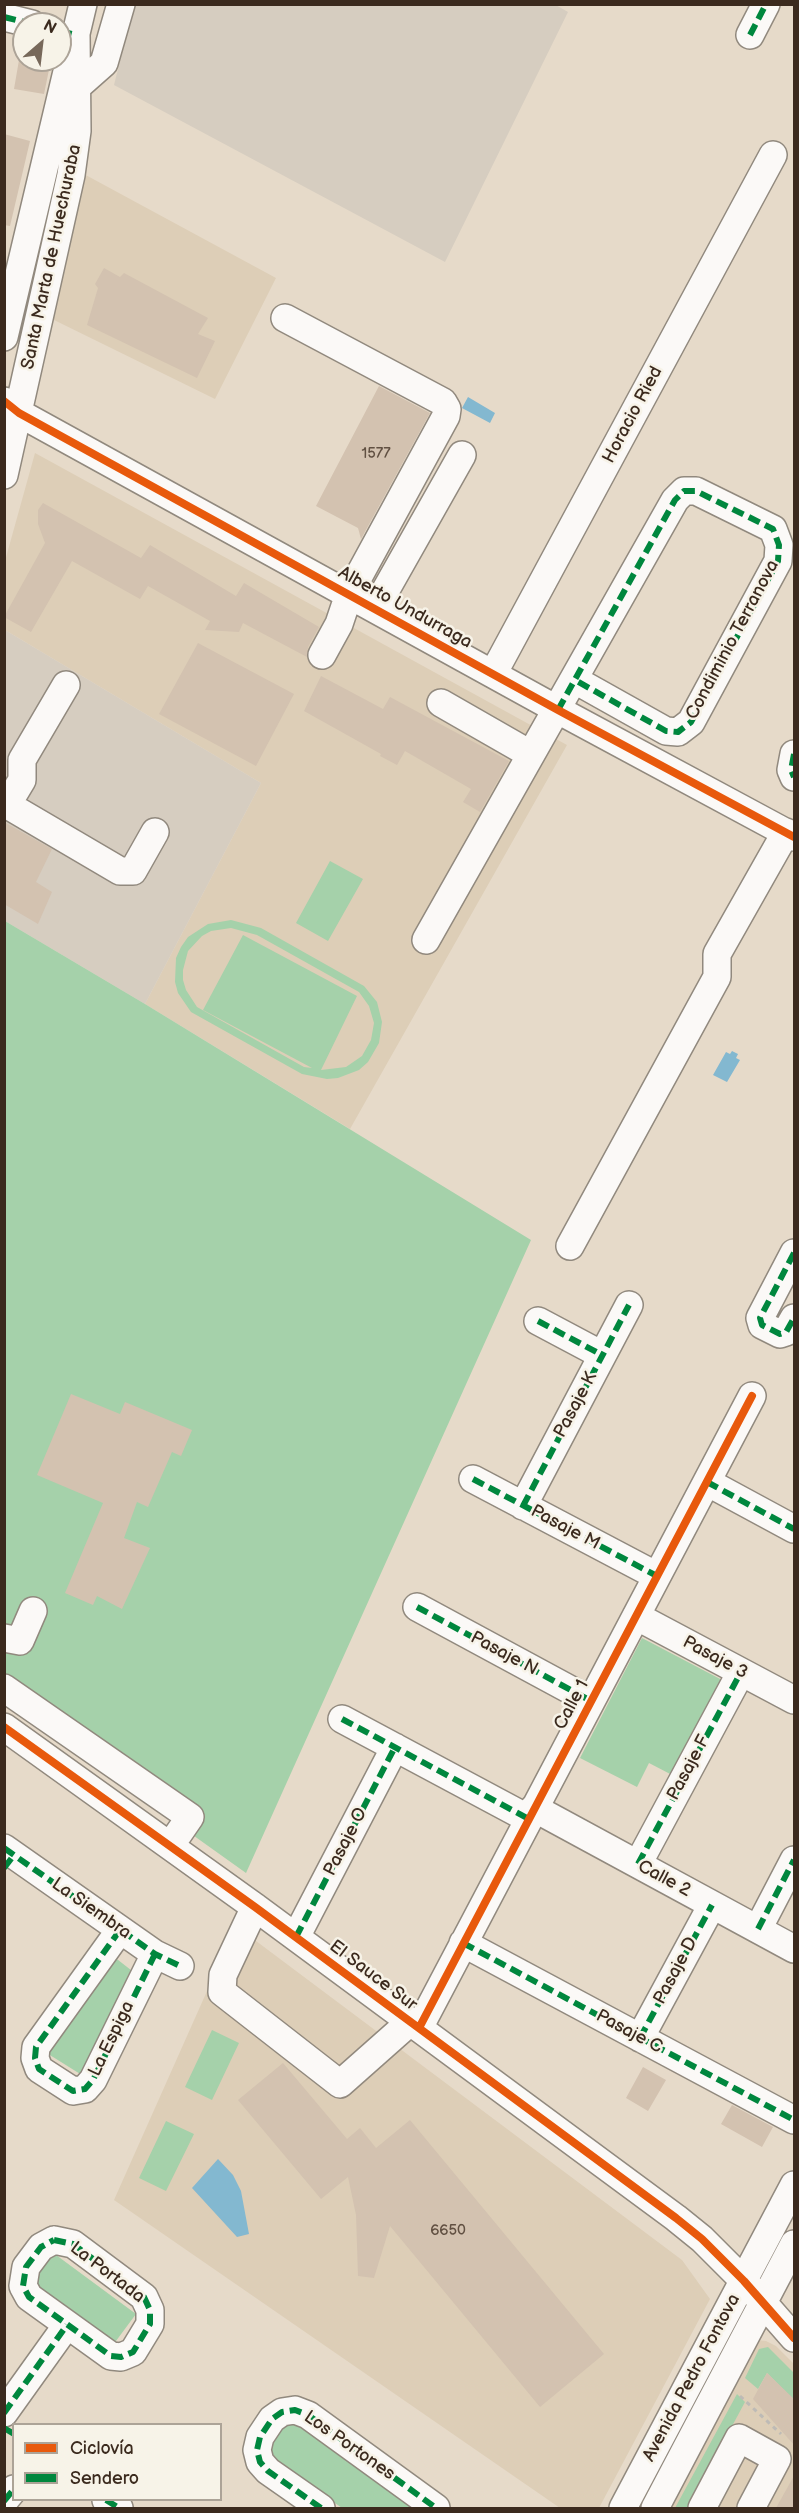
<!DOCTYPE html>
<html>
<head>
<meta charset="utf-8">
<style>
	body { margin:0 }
	#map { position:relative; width:799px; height:2513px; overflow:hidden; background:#e6dac9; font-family:"Balsamiq Sans",sans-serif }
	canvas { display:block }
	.frame { position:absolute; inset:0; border:6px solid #3b2a1e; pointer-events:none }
	.legend { position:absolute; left:12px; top:2423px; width:210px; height:78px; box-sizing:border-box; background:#f7f3e8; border:2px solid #aca397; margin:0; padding:8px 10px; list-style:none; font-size:18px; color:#3b2a1e }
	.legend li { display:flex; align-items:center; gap:12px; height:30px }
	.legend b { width:30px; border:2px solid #aca397 }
	.north { position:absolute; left:12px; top:12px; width:60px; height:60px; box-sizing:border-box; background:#f7f3e8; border:2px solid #aca397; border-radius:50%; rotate:28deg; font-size:16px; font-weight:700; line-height:24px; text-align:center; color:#3b2a1e }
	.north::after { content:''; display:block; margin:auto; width:21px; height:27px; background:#77685a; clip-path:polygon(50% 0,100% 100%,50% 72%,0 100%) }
</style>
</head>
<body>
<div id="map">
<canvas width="799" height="2513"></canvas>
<div class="frame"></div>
<ul class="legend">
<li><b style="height:8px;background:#e8590c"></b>Ciclovía</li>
<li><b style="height:8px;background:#00873e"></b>Sendero</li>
</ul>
<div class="north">N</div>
</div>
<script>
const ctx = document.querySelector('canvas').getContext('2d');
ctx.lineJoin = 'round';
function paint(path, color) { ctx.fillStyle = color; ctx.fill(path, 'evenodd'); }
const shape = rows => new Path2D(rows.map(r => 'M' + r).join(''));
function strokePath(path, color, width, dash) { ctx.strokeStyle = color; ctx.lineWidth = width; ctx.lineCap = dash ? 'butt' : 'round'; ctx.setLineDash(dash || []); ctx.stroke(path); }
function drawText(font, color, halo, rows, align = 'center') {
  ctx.font = font + ' "Balsamiq Sans",sans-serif'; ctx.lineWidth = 5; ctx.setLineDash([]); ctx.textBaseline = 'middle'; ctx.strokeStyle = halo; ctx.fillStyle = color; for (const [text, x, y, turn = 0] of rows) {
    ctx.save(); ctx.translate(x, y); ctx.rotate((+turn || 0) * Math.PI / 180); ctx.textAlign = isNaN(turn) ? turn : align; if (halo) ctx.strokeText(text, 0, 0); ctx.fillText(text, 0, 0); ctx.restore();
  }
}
paint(shape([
	[82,173,276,278,215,399,52,319],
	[35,453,567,745,350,1129,145,1004,261,783,5,630,5,561],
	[236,1926,682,2260,710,2299,599,2508,560,2508,114,2200],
	[756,2340,766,2341,776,2346,794,2364,794,2508,666,2508]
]), '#ddceb7');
paint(shape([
	[554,4,568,12,445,262,114,85,134,5],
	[5,630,261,783,145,1004,5,921]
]), '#d6cdc0');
paint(shape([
	[330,861,363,879,328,941,296,923],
	[231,920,261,928,364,986,377,1002,382,1022,379,1043,368,1062,359,1070,338,1078,327,1079,302,1074,191,1012,178,993,175,982,176,958,181,947,188,937,208,924],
	[231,928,257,935,359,992,369,1006,374,1023,371,1040,362,1056,346,1067,321,1070,357,996,243,935,203,1010,312,1068,304,1067,197,1007,186,990,183,980,183,970,188,951,202,936,211,931],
	[5,921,145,1004,531,1240,246,1873,5,1701],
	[642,1638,724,1681,674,1776,649,1763,637,1787,580,1758],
	[113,1956,136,1974,85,2077,45,2052],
	[212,2030,239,2043,212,2100,185,2087],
	[166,2121,194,2134,166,2191,139,2178],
	[52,2252,136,2314,113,2345,30,2283],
	[768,2347,794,2373,794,2400,767,2373,758,2389,745,2378,759,2349],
	[737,2394,745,2402,688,2508,675,2508],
	[292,2422,299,2424,419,2508,342,2508,273,2459,269,2447,285,2424]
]), '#a5d1aa');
paint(shape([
	[468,397,495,413,490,423,462,408],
	[732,1051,738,1054,736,1058,740,1060,727,1082,713,1075,726,1052,730,1054],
	[218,2159,233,2175,241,2191,249,2234,237,2237,192,2188]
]), '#83b8d0');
paint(shape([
	[19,60,51,60,44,94,14,89],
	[4,134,30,141,10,226,4,225],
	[104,268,120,277,124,273,208,318,198,334,215,341,197,378,87,325,98,288,95,284],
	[379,386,430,413,361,539,358,528,316,506],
	[43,503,141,558,150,545,236,596,244,583,319,627,308,647,307,657,243,623,239,632,205,630,210,621,148,586,140,599,72,561,31,632,4,617,45,543,38,524,38,510],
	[198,643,294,694,256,766,159,714],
	[321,676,383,709,390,697,509,761,480,812,463,802,471,789,405,751,397,765,380,756,381,754,304,711],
	[4,822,52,849,36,882,52,892,38,924,4,904],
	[71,1394,120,1414,125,1402,192,1430,181,1456,172,1452,148,1507,137,1502,124,1538,150,1548,122,1609,97,1596,93,1605,65,1593,103,1503,37,1475],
	[283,2063,347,2139,360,2128,376,2148,410,2120,604,2354,540,2407,390,2226,374,2278,358,2276,356,2215,348,2177,321,2199,238,2100],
	[643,2067,666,2080,648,2111,626,2098],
	[732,2105,773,2127,762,2147,721,2124],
	[767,2373,795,2400,795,2446,753,2399],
	[795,2474,795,2508,776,2508]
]), '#d3c2b0');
const minor = shape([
	[4,17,32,24],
	[750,35,766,4],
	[78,86,104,63,121,4],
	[285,318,443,402,447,409,446,416,349,594,339,624,322,655],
	[4,337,83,4],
	[4,401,19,413,558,710,794,837],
	[4,475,71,175,77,131,76,35],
	[375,609,462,455],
	[493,674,773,155],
	[441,703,530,754],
	[794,754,791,770,794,777],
	[4,803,120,871,133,871,155,832],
	[7,805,22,780,22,760,66,685],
	[426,940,675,500,684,491,696,491,773,529,779,545,778,561,691,722,678,732,666,731,575,680],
	[570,1246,717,977,717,954,786,832],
	[794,1253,760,1318,762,1325,780,1334,786,1332,794,1318],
	[538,1321,602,1355],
	[473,1479,657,1576],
	[707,1482,794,1529],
	[523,1506,629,1305],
	[417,1607,591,1701],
	[636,1616,794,1700],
	[4,1638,20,1641,33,1611],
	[4,1688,190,1817,170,1846],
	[342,1719,529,1819],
	[4,1727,255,1907,676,2218,702,2239,744,2281,794,2338],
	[534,1808,794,1949],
	[4,1848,155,1954,180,1966],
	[638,1864,741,1672],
	[255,1907,223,1975,222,1992,340,2084,410,2022],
	[758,1929,794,1860],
	[120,1930,36,2047,35,2058,39,2069,73,2091,85,2089,93,2080,155,1954],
	[296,1937,395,1747],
	[463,1943,794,2120],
	[419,2028,752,1396],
	[640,2038,712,1905],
	[54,2240,73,2244,144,2297,150,2310,150,2324,133,2352,121,2357,111,2356,29,2297,23,2286,26,2267,41,2247,54,2240],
	[4,2413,67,2325],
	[106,2500,119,2508],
	[4,2501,14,2489],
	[321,2508,268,2471,260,2462,257,2450,260,2437,272,2419,282,2412,295,2410,308,2415,436,2508],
	[623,2508,794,2185],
	[655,2508,794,2244],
	[702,2508,739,2438,777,2459,751,2508]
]);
strokePath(minor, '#91897e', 30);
strokePath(shape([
	[740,2396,781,2434]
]), '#bebbb6', 3, [4.5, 4.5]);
strokePath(minor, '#fbf9f7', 27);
strokePath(shape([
	[4,17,32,24],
	[60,31,76,35],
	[750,35,766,4],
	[558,710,675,500,684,491,696,491,773,529,779,545,778,561,691,722,678,732,666,731,575,680],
	[794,754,791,770,794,777],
	[794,1253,760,1318,762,1325,780,1334,786,1332,794,1318],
	[538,1321,602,1355],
	[473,1479,657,1576],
	[707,1482,794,1529],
	[523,1506,629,1305],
	[417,1607,591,1701],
	[342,1719,529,1819],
	[4,1848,155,1954,180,1966],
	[638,1864,741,1672],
	[4,1868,14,1855],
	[758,1929,794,1860],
	[120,1930,36,2047,35,2058,39,2069,73,2091,85,2089,93,2080,155,1954],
	[296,1937,395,1747],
	[463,1943,794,2120],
	[640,2038,712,1905],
	[54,2240,73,2244,144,2297,150,2310,150,2324,133,2352,121,2357,111,2356,29,2297,23,2286,26,2267,41,2247,54,2240],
	[4,2413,67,2325],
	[4,2428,14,2434],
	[106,2500,119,2508],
	[4,2501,14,2489],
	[321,2508,268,2471,260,2462,257,2450,260,2437,272,2419,282,2412,295,2410,308,2415,436,2508]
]), '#00873e', 6, [12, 6]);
strokePath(shape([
	[4,401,19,413,558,710,794,837],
	[4,1727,255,1907,676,2218,702,2239,744,2281,794,2338],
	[419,2028,752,1396]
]), '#e8590c', 8);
drawText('15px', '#615042', null, [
	["1577",376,454],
	["6650",448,2231]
]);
drawText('18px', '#3b2a1e', '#f7f3e8', [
	["Santa Marta de Huechuraba",52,257,-78],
	["Horacio Ried",633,415,-62],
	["Alberto Undurraga",405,608,29],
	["Condiminio Terranova",733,640,-62],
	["Pasaje K",576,1405,-62],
	["Pasaje M",565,1528,28],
	["Pasaje N",504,1654,28],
	["Pasaje 3",715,1658,28],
	["Calle 1",572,1705,-62],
	["Pasaje F",689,1768,-62],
	["Pasaje O",346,1842,-63],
	["Calle 2",664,1879,28],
	["La Siembra",91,1909,35],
	["Pasaje D",676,1971,-62],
	["El Sauce Sur",373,1976,37],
	["Pasaje C",629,2032,28],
	["La Espiga",112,2039,-64],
	["La Portada",107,2273,37],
	["Avenida Pedro Fontova",692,2378,-62],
	["Los Portones",349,2446,35]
]);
</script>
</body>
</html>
